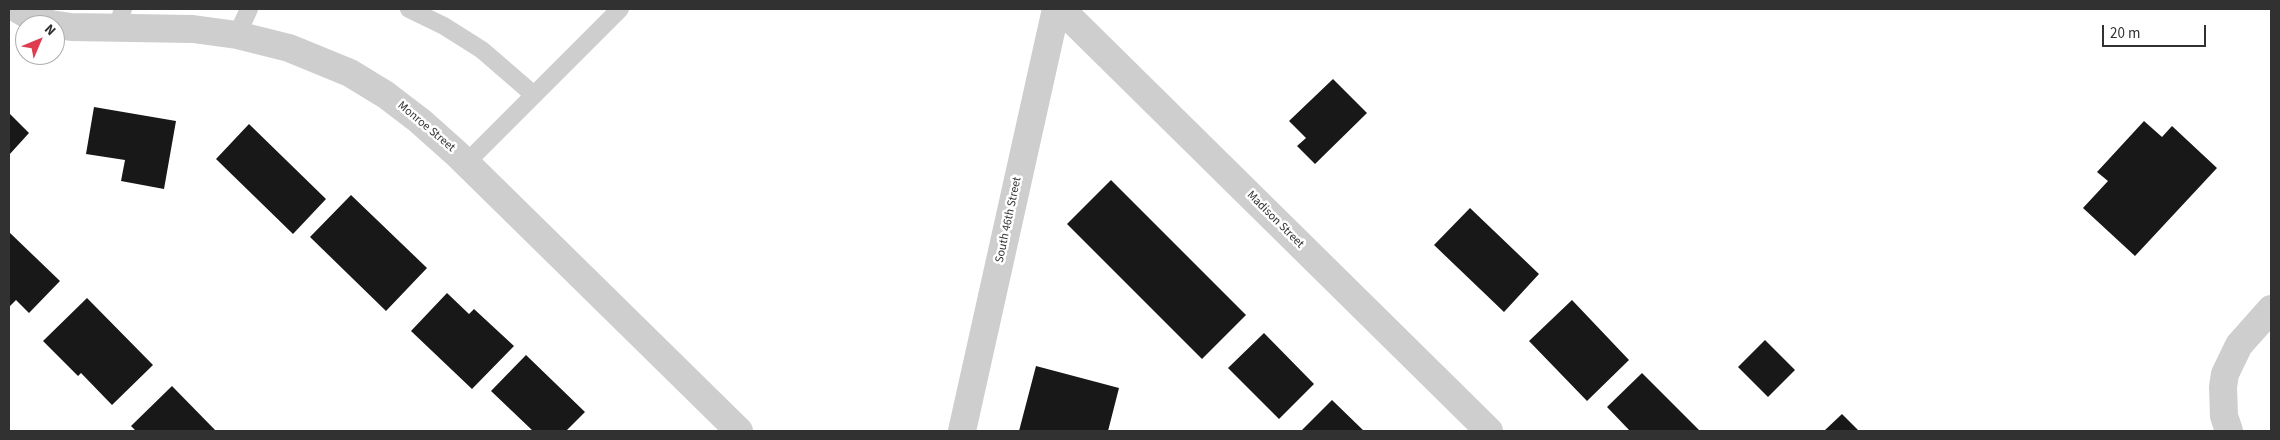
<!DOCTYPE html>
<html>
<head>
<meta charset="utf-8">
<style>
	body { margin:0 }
	#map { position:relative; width:2280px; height:440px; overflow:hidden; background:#fff; font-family:"Source Sans 3",sans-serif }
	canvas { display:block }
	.frame { position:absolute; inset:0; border:10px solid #313131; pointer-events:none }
	.north { position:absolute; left:15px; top:15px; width:50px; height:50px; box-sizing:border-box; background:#fff; border:1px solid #adadad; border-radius:50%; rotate:45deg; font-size:14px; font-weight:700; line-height:20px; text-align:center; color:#313131 }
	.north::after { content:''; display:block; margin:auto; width:18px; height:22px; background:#de3d50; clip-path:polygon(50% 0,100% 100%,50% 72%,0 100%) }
	.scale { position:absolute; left:2102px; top:25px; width:104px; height:22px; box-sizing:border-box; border:2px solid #313131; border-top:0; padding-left:6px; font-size:15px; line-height:18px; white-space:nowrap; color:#313131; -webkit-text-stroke:4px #fff; paint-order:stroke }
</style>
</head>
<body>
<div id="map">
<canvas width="2280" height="440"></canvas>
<div class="frame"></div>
<div class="north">N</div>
<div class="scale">20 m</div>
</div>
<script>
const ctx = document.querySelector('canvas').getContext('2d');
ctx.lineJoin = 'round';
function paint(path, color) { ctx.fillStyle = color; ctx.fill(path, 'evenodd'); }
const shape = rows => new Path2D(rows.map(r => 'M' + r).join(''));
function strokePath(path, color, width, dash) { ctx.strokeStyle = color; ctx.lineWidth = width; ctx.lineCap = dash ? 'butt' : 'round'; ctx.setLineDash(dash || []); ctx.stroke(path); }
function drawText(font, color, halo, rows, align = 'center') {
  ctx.font = font + ' "Source Sans 3",sans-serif'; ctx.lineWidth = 5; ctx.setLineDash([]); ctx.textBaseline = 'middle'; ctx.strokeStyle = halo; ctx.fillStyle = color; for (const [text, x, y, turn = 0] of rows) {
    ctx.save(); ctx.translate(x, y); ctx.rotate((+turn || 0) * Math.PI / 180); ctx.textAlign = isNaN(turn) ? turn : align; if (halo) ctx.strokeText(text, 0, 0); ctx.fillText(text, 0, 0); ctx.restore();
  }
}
paint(shape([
	[1333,79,1367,113,1315,164,1297,146,1306,138,1289,121],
	[94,107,176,121,164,189,121,181,125,160,86,154],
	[9,113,29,133,9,155],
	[2144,121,2162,137,2172,126,2217,168,2135,256,2083,208,2108,181,2097,172],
	[249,124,326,199,293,234,216,159],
	[1111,180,1246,315,1202,359,1067,224],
	[351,195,427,268,386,311,310,237],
	[1470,208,1539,274,1504,312,1434,245],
	[9,232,60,281,29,313,16,300,9,307],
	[447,293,469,314,474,309,514,346,472,389,411,331],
	[87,298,153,365,112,405,81,373,78,376,43,341],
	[1572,300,1629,360,1587,401,1529,341],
	[1264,333,1314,384,1279,419,1228,368],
	[1765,340,1795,370,1768,397,1738,367],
	[526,355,585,412,566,431,533,431,491,391],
	[1036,366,1119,388,1108,431,1019,431],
	[1642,373,1700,431,1630,431,1607,407],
	[172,386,216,431,136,431,131,426],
	[1332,400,1364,431,1301,431],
	[1842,414,1859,431,1824,431]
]), '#181818');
strokePath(shape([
	[409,9,444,26,482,50,534,95],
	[117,28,123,9],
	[237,35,249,9],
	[466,163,620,9]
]), '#cecece', 18);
strokePath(shape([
	[18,9,31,17,51,24,71,27,193,29,237,35,289,48,350,73,386,95,420,121,457,154,739,431],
	[1061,9,1489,431],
	[962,431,1056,9],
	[2229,431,2224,416,2223,387,2225,374,2239,345,2271,309]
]), '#cecece', 28);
drawText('12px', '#313131', '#fff', [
	["Monroe Street",426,127,40],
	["South 46th Street",1009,220,-78],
	["Madison Street",1275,220,45]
]);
</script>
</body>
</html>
